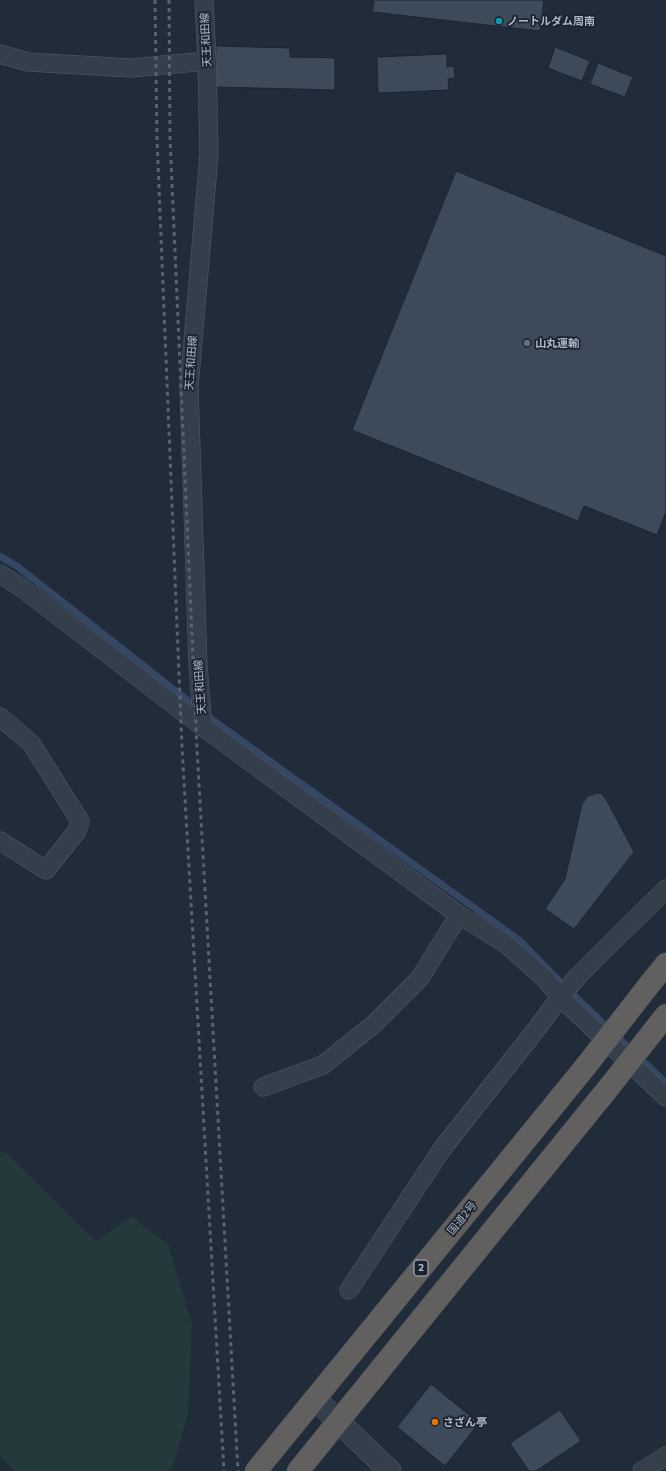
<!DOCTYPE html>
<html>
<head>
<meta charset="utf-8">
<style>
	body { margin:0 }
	canvas { display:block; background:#212c3a }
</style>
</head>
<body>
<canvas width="666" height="1471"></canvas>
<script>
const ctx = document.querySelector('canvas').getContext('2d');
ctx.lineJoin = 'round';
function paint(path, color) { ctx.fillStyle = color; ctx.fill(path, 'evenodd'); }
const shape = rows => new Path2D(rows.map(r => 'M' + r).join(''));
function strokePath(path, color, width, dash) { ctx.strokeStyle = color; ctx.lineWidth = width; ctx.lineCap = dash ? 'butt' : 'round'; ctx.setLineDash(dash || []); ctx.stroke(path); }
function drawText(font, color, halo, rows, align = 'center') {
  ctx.font = font + ' Commissioner,"Noto Sans JP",sans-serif'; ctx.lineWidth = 3.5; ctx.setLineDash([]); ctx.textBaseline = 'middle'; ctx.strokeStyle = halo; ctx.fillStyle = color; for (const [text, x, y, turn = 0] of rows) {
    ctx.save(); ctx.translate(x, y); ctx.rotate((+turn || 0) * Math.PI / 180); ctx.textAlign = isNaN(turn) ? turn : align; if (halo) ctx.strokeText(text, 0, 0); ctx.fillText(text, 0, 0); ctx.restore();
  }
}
paint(shape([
	[0,1151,8,1154,96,1241,131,1216,168,1244,192,1325,188,1415,171,1471,14,1471,0,1456]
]), '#23393b');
strokePath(shape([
	[0,556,18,567,210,718,519,940,564,986,666,1083]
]), '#354762', 7);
const building = shape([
	[374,0,544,0,540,31,372,12,374,0],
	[216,46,290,48,290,57,335,58,335,90,215,87,216,46],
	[555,47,590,61,582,81,548,68,555,47],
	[447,54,447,67,454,66,455,78,448,79,449,90,378,93,377,57,447,54],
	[598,63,633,77,625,97,590,84,598,63],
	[456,171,666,256,666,512,657,535,584,506,578,521,352,430,456,171],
	[598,793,602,794,606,799,634,852,574,929,545,909,565,879,582,804,588,796,598,793],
	[431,1384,479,1423,445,1466,397,1427,431,1384],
	[560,1410,581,1441,536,1471,529,1471,510,1443,560,1410]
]);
paint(building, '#3d4a5a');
strokePath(building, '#1c2531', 1);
const minor = shape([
	[0,54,28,62,131,68,207,61],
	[0,574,22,588,203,727,459,915,506,944,545,979,560,997,666,1097],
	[0,717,31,743,80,821,77,831,46,870,0,841],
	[203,727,198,665,189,387,209,155,207,61,204,0],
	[263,1087,323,1065,374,1024,420,978,459,915],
	[349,1290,442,1149,535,1031,561,996,578,976,666,889],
	[642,1471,666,1456]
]);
const tertiary = shape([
	[315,1399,390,1471]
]);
const trunk = shape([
	[649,985,666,964],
	[256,1471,586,1066],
	[298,1471,610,1086]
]);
strokePath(minor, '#535c68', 19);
strokePath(tertiary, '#535c68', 23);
strokePath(trunk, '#404955', 23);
strokePath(minor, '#353e4b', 18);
strokePath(tertiary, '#353e4b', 22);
strokePath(trunk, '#62605e', 22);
strokePath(shape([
	[155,0,157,139,182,747,224,1471],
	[169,0,170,138,197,749,238,1471]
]), '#576272', 3, [4, 4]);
const trunkBridge = shape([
	[586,1066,649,985],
	[610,1086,666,1015]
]);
strokePath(trunkBridge, '#404955', 23, []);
strokePath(trunkBridge, '#62605e', 22);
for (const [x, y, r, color] of [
	[499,21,4,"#0f9aa8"],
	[527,343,4,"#5c6f8a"],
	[435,1422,4,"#e8710a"]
]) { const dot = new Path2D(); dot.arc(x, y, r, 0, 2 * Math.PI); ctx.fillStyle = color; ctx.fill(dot); strokePath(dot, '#1a232f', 1.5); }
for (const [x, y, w] of [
	[421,1268,14]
]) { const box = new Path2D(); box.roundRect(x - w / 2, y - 8, w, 16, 3); ctx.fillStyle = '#1a232f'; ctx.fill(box); strokePath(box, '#b0b9c7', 1); }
drawText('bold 10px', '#b0b9c7', null, [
	["2",421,1268]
]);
drawText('bold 11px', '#b0b9c7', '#1a232f', [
	["ノートルダム周南",507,21],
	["山丸運輸",535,343],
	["さざん亭",443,1422]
], 'left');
drawText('11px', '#b0b9c7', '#1a232f', [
	["天王和田線",206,40,-93],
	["天王和田線",191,363,-86],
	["天王和田線",200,687,-94],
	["国道2号",462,1218,-51]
]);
</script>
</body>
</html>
